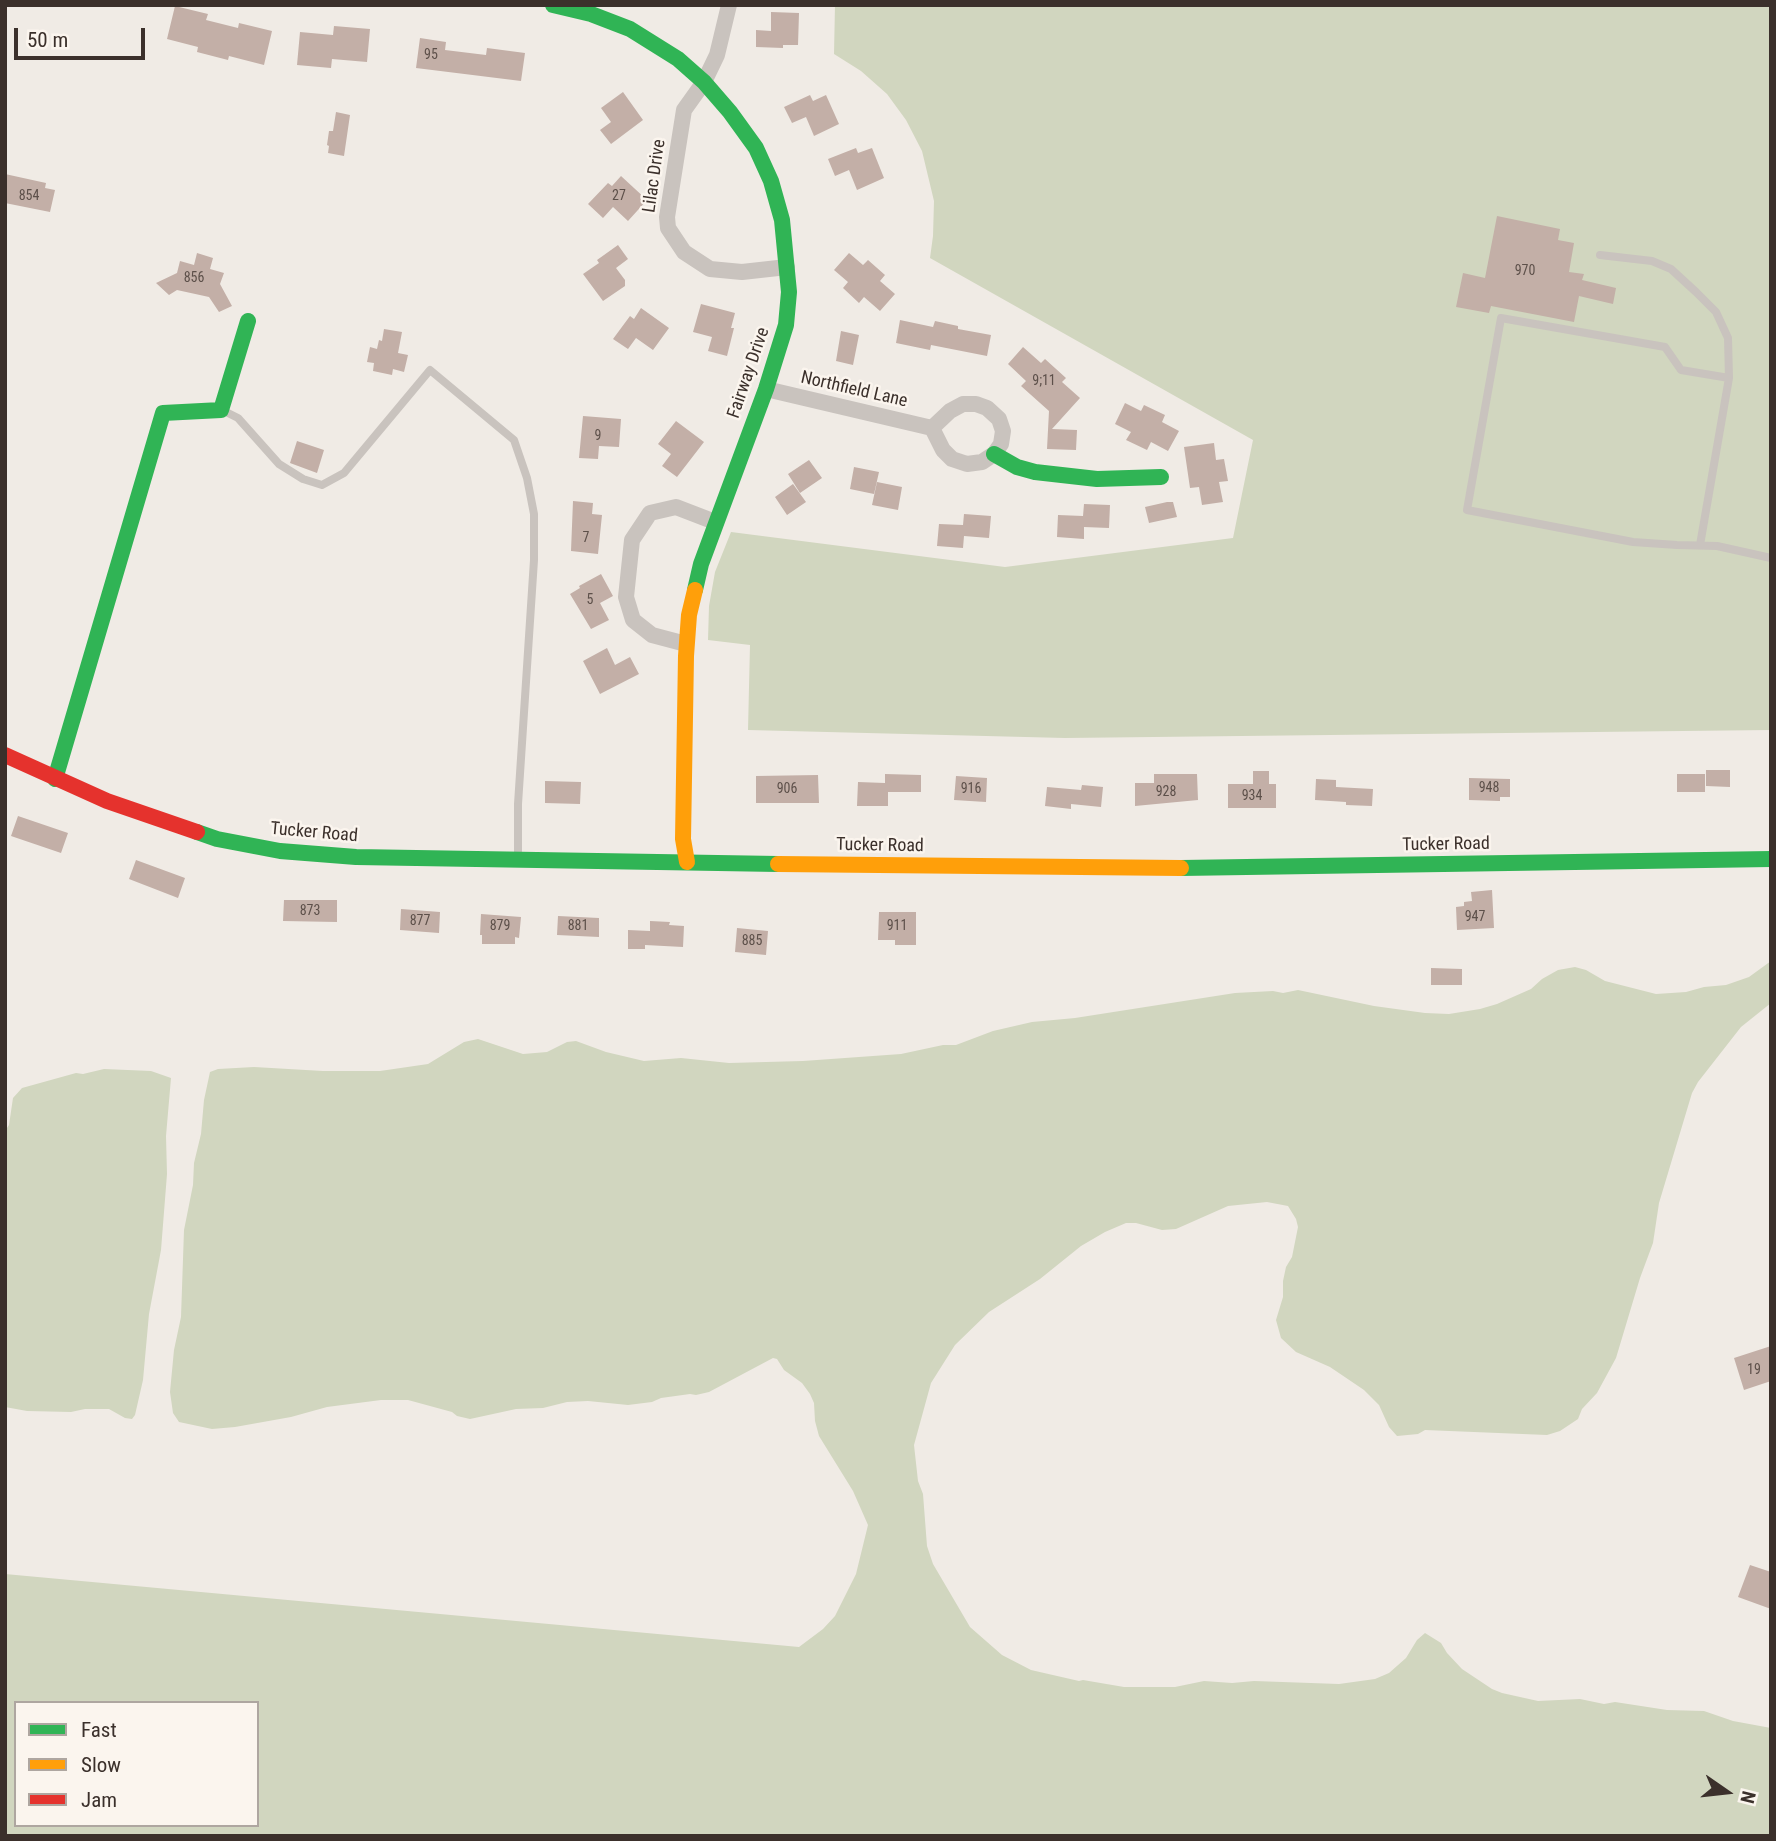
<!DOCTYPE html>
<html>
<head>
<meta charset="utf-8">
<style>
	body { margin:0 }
	#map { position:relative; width:1776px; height:1841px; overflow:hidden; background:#f0ebe5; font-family:"Roboto Condensed",sans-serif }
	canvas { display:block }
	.frame { position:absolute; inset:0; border:7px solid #3b302b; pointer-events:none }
	.legend { position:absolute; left:14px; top:1701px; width:245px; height:126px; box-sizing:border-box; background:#fbf5ee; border:2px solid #aea6a0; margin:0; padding:9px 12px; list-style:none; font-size:21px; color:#3b302b }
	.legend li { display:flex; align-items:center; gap:14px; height:35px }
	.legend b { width:35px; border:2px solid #aea6a0 }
	.north { position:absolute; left:1692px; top:1757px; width:70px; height:70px; -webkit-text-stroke:5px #fbf5ee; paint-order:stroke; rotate:104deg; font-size:19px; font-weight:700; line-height:28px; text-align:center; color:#3b302b }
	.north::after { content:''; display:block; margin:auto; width:24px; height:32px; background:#3b302b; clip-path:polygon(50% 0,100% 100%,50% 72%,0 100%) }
	.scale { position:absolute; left:14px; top:28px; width:131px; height:32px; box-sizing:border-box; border:4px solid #3b302b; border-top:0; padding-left:9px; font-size:21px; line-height:24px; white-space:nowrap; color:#3b302b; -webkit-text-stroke:5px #fbf5ee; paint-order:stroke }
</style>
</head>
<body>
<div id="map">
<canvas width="1776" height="1841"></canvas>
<div class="frame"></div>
<ul class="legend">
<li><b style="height:9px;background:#30b455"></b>Fast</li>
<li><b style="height:9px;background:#ff9f0a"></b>Slow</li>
<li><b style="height:9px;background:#e5322d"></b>Jam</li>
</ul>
<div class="north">N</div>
<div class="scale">50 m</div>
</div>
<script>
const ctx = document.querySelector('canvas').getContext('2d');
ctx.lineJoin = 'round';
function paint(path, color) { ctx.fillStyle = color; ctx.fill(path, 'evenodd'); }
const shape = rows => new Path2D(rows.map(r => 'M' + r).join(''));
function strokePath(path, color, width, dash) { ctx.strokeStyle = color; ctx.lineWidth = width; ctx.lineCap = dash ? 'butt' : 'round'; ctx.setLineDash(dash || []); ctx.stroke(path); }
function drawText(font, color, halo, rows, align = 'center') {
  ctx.font = font + ' "Roboto Condensed",sans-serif'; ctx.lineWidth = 5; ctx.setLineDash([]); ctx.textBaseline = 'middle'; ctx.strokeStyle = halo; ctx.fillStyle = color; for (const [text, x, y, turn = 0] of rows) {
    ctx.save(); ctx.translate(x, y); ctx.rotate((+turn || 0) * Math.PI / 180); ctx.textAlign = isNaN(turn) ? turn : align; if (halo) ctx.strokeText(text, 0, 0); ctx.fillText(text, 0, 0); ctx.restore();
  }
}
paint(shape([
	[835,5,1771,5,1771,730,1065,738,748,730,750,645,708,640,709,606,715,572,731,532,1005,567,1233,538,1253,440,930,258,933,236,934,201,922,151,906,120,887,94,861,71,834,54],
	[1771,961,1771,1003,1741,1027,1698,1082,1692,1093,1659,1203,1653,1243,1640,1278,1616,1358,1597,1393,1582,1409,1578,1419,1560,1431,1547,1435,1425,1430,1418,1434,1397,1436,1389,1427,1379,1405,1364,1390,1330,1367,1296,1352,1281,1338,1276,1320,1283,1297,1283,1281,1286,1267,1292,1257,1298,1227,1296,1219,1288,1206,1267,1202,1228,1206,1176,1229,1162,1230,1136,1223,1126,1223,1105,1232,1081,1246,1040,1279,989,1312,955,1345,931,1383,914,1445,918,1481,923,1494,927,1546,933,1564,970,1627,1002,1655,1031,1670,1079,1681,1083,1680,1124,1687,1175,1687,1204,1681,1232,1683,1254,1681,1339,1684,1375,1679,1389,1673,1406,1658,1417,1640,1425,1633,1441,1643,1447,1653,1462,1669,1492,1689,1502,1693,1538,1701,1580,1699,1604,1704,1615,1702,1667,1710,1704,1711,1733,1721,1771,1728,1771,1836,5,1836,5,1574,799,1647,823,1629,835,1616,856,1574,868,1525,853,1491,819,1436,815,1421,814,1403,810,1394,802,1383,784,1370,777,1359,773,1358,709,1392,696,1395,690,1394,661,1398,652,1402,628,1405,588,1401,567,1402,543,1408,516,1409,470,1419,457,1416,452,1412,408,1400,381,1400,327,1407,291,1417,235,1427,212,1429,179,1422,173,1413,170,1392,174,1350,181,1317,184,1230,193,1185,194,1163,201,1134,204,1100,210,1072,218,1069,254,1067,323,1071,380,1071,428,1064,464,1042,478,1039,523,1054,547,1052,567,1042,576,1041,606,1052,644,1061,681,1058,729,1063,803,1061,901,1054,943,1045,956,1045,993,1031,1032,1022,1075,1018,1235,993,1273,991,1283,993,1298,990,1374,1006,1425,1013,1449,1014,1480,1009,1497,1004,1531,989,1542,979,1558,970,1575,967,1586,970,1605,981,1656,994,1686,992,1704,987,1726,985,1749,977],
	[16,1703,257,1703,257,1825,16,1825],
	[104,1069,151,1071,171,1078,166,1136,167,1174,161,1250,149,1314,143,1380,135,1415,132,1419,125,1418,109,1409,85,1409,71,1412,27,1411,5,1407,5,1131,9,1125,13,1098,22,1088,76,1073,83,1074]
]), '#d1d6bf');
paint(shape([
	[175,6,208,14,206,20,238,28,239,23,272,31,264,65,229,56,228,60,197,52,198,47,167,39],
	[771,12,799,13,798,45,783,45,783,48,756,47,756,30,771,31],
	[334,26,370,29,367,62,332,59,331,68,297,65,300,32,333,35],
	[420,38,446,42,445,50,486,55,487,48,525,53,521,81,416,68],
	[623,92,643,120,611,144,600,130,611,122,601,108],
	[810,95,813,101,826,95,839,124,814,136,806,117,792,123,784,107],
	[336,112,350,115,344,156,328,153,329,146,327,145,329,131,333,131],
	[856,148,858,153,872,148,884,178,857,190,849,170,835,176,828,159],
	[5,174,46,183,45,188,55,190,50,212,5,203],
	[621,176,647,200,628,221,613,207,603,218,588,204,608,183,612,186],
	[1497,216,1560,229,1558,240,1574,243,1569,272,1584,274,1582,280,1616,288,1613,304,1579,296,1574,322,1491,306,1489,313,1456,307,1463,273,1485,278],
	[618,245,628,259,616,268,625,280,625,286,603,301,583,274,599,263,597,260],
	[197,253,213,258,210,269,224,273,220,284,232,306,219,312,209,297,177,290,169,295,156,283,177,273,180,261,194,265],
	[849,253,863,265,868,260,885,275,880,281,895,294,880,311,864,297,859,303,843,288,848,282,834,270],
	[701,304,735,313,731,328,734,328,727,356,708,351,712,337,693,332],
	[641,308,669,328,653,350,636,338,628,349,613,339,630,316,634,319],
	[900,320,933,327,935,321,958,326,958,329,991,335,987,356,931,345,930,350,896,343],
	[384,329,402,332,398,353,408,355,404,372,393,369,392,375,373,371,374,363,367,362,370,347,377,349,379,340,382,341],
	[841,331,859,335,853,365,836,361],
	[1023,347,1041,363,1045,359,1066,378,1062,382,1080,398,1052,429,1077,430,1076,450,1047,449,1049,411,1021,386,1026,381,1008,364],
	[1125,403,1141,411,1144,405,1165,415,1162,422,1179,431,1168,451,1151,442,1147,450,1126,440,1131,432,1115,424],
	[583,416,621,419,619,447,599,446,598,459,579,458],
	[676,421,704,442,677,477,662,466,671,454,658,444],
	[297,441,324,450,317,473,290,463],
	[1214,443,1216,460,1224,459,1228,481,1219,482,1223,502,1202,505,1199,487,1190,488,1184,447],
	[809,460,822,478,800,493,788,474],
	[854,467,879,472,874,494,850,489],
	[877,482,902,487,898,510,872,505],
	[793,484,806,502,787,515,775,497],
	[573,501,593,503,592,514,602,515,598,554,571,551],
	[1167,502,1173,502,1177,517,1149,523,1145,507],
	[1084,504,1110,505,1109,528,1084,527,1084,539,1057,537,1058,515,1083,516],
	[964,514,991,516,989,538,964,536,963,548,937,546,939,524,963,525],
	[601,574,613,596,600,603,609,620,591,629,570,594,580,588,579,586],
	[607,648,615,665,630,657,639,674,600,694,583,661],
	[1706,770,1730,770,1730,787,1706,786],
	[1253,771,1269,771,1269,784,1276,784,1276,808,1228,808,1228,784,1253,784],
	[885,774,921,775,921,792,888,792,888,806,857,806,858,782,885,783],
	[1154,774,1197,774,1198,800,1135,806,1135,783,1154,783],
	[1677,774,1705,774,1705,792,1677,792],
	[818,775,819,803,756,803,756,776],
	[956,776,987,778,986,802,954,800],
	[1469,778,1510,779,1510,797,1500,797,1500,801,1469,800],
	[1316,779,1336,780,1336,787,1373,789,1372,806,1346,805,1346,802,1315,800],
	[545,781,581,782,580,804,545,803],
	[1082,785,1103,787,1101,807,1071,804,1071,809,1045,806,1047,787,1081,790],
	[18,816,68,833,61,853,11,836],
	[136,860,185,878,178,898,129,879],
	[1492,890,1494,928,1457,930,1456,907,1464,906,1464,902,1472,901,1471,892],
	[284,900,337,900,337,922,283,921],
	[401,909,440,912,439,933,400,930],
	[879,912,916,912,916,945,895,945,895,940,878,940],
	[481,914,521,917,519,938,515,937,515,944,482,944,482,935,480,935],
	[558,916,599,918,599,937,557,935],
	[650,921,670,922,669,925,684,926,683,947,645,945,645,949,628,949,628,930,650,931],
	[737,928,768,931,766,955,735,952],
	[1431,968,1462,969,1462,985,1431,985],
	[1771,1346,1771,1381,1744,1390,1734,1358],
	[1750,1565,1771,1572,1771,1609,1738,1597]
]), '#c3afa7');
strokePath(shape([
	[1600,255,1652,261,1671,269,1696,292,1716,312,1728,338,1729,378],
	[224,411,238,418,279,464,303,479,322,485,344,473,430,370,514,440,527,478,534,514,534,560,518,804,518,856],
	[1700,545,1729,378,1681,370,1665,347,1501,318,1467,510,1633,542,1677,545,1717,546,1771,558]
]), '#c9c3be', 8);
strokePath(shape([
	[729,5,717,55,704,82,684,110,667,217,668,228,684,252,710,269,742,272,787,267],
	[766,389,932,428,950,411,963,404,976,404,987,408,999,419,1003,431,1001,444,994,454,982,462,967,464,952,459,943,450,932,428],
	[686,644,652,635,633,620,626,597,632,540,650,513,676,507,715,522]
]), '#c9c3be', 16);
strokePath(shape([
	[553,5,591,14,630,29,678,59,704,82,730,112,756,148,771,181,782,220,789,292,786,325,766,389,701,564,695,590],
	[994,454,1017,467,1035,472,1097,479,1161,477],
	[55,779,163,413,221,410,248,321],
	[197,832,217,839,280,851,356,857,778,864],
	[1181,868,1771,859]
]), '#30b455', 16);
strokePath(shape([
	[687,862,683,839,686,656,689,615,695,590],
	[778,864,1181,868]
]), '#ff9f0a', 16);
strokePath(shape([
	[5,755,107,801,197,832]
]), '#e5322d', 16);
drawText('14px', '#5d504a', null, [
	["95",431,55],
	["854",29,196],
	["27",619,196],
	["970",1525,271],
	["856",194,278],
	["9;11",1044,381],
	["9",598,436],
	["7",586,538],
	["5",590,600],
	["948",1489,788],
	["906",787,789],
	["916",971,789],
	["928",1166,792],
	["934",1252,796],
	["873",310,911],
	["947",1475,917],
	["877",420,921],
	["879",500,926],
	["881",578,926],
	["911",897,926],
	["885",752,941],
	["19",1754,1370]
]);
drawText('18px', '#3b302b', '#fbf5ee', [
	["Lilac Drive",655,176,-82],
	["Fairway Drive",749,373,-71],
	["Northfield Lane",854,390,13],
	["Tucker Road",314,833,5],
	["Tucker Road",1446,845,-1],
	["Tucker Road",880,846,1]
]);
</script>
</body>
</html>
